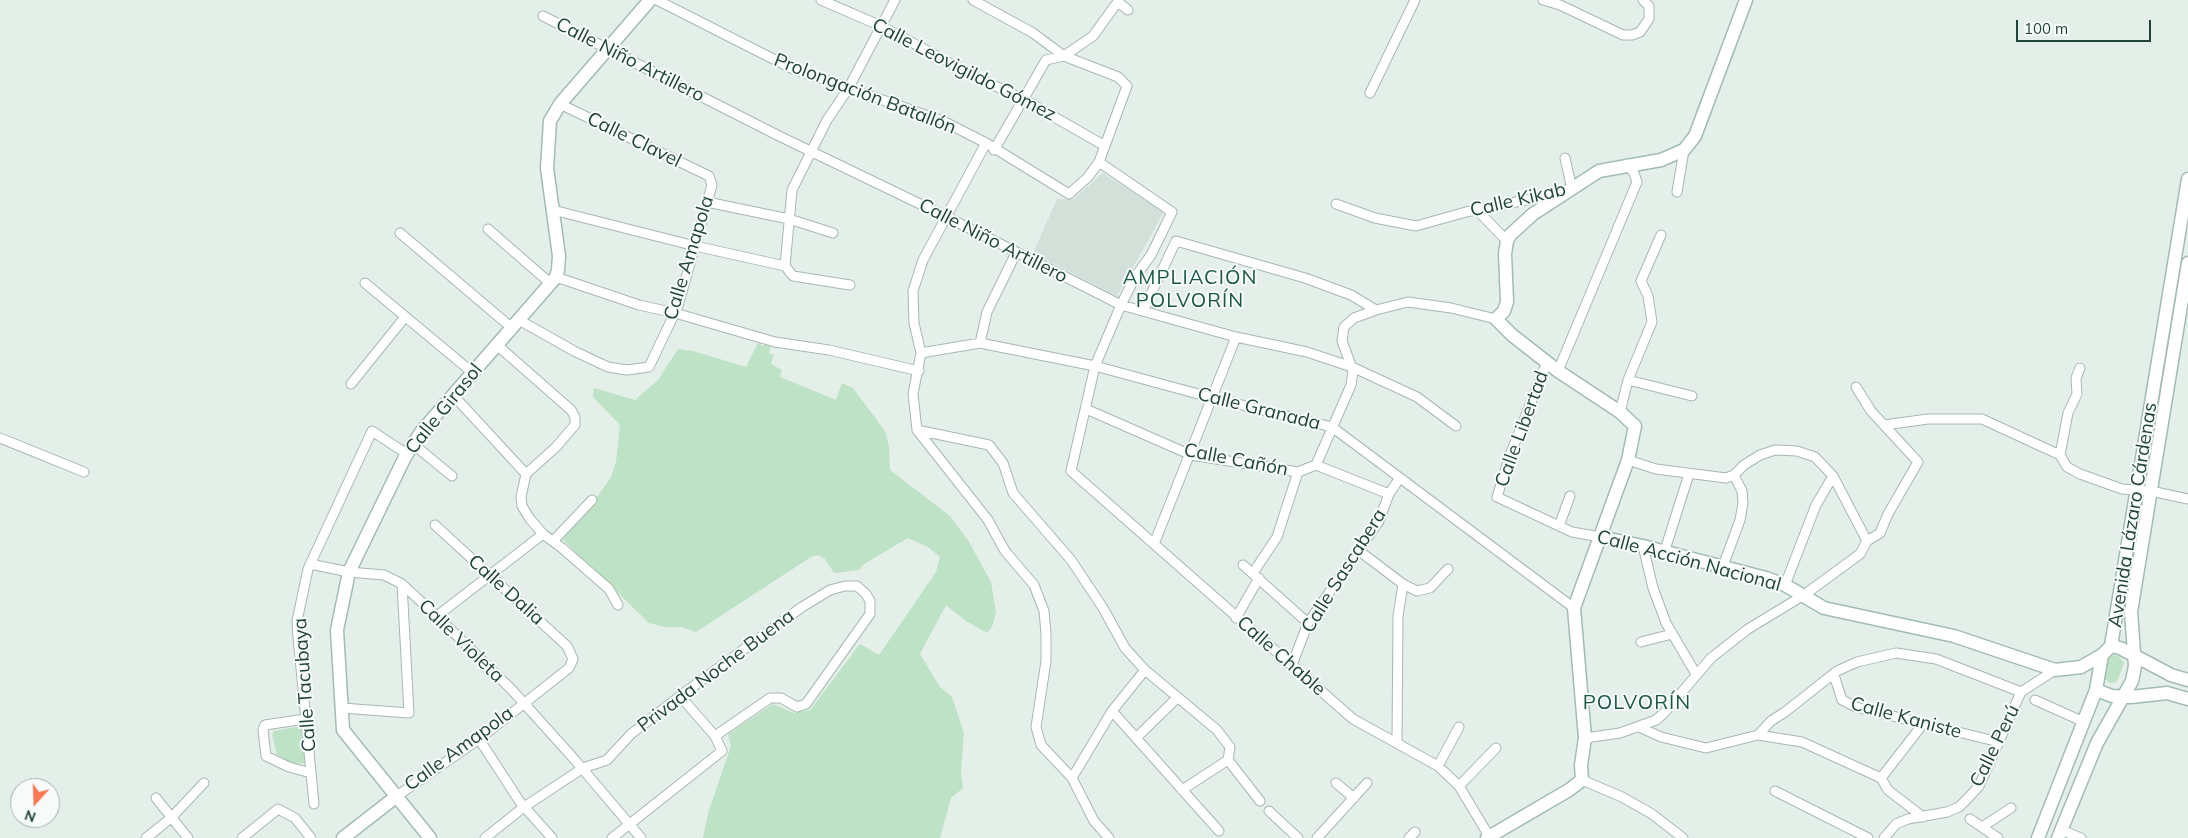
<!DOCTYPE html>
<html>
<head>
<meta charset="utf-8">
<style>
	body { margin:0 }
	#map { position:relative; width:2188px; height:838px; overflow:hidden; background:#e5efea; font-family:Mulish,sans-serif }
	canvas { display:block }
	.north { position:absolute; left:10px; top:778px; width:50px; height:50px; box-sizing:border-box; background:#f6fbf9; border:1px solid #a1b1ac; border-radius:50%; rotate:200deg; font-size:14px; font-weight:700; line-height:20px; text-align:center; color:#224339 }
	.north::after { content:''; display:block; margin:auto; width:18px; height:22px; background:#fc7956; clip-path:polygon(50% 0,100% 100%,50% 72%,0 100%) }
	.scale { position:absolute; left:2016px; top:20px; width:135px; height:22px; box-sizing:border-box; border:2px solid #224339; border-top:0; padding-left:6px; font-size:15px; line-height:18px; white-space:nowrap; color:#224339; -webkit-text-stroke:4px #f6fbf9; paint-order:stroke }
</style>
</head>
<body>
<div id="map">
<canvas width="2188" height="838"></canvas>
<div class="north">N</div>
<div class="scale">100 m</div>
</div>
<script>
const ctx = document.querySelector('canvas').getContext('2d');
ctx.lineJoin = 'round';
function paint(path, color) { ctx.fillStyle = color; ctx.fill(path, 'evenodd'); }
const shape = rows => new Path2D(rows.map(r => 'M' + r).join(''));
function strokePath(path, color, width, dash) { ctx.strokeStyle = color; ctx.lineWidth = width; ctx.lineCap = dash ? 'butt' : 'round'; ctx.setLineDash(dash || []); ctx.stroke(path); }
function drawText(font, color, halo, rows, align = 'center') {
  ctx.font = font + ' Mulish,sans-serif'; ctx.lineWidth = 4; ctx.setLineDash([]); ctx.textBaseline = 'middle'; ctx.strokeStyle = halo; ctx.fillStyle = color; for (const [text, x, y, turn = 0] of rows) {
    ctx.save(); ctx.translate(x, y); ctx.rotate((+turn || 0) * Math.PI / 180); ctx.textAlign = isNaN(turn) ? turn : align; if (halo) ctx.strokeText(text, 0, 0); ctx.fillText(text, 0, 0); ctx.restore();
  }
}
paint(shape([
	[1103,173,1164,212,1117,296,1033,253,1057,199,1074,199]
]), '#d3dfd9');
paint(shape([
	[758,343,764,346,765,343,772,343,769,353,774,355,771,364,782,370,780,377,836,400,842,383,853,388,885,431,889,446,890,470,950,516,968,540,991,582,996,612,992,627,987,633,966,621,946,605,920,654,940,687,952,697,964,733,961,772,963,788,951,798,940,838,703,838,708,813,731,746,728,734,773,704,794,713,810,710,860,644,879,655,936,572,940,557,928,547,908,538,864,564,859,570,834,573,825,559,818,555,811,557,696,632,681,627,665,627,649,623,560,537,598,496,611,477,616,462,620,425,593,397,594,388,635,400,658,380,678,349,693,351,746,367],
	[2113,655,2118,656,2124,662,2119,677,2116,682,2110,683,2102,676,2108,657],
	[302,726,305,729,308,763,292,764,277,754,272,735,274,731]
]), '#bde2c5');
const street = shape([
	[657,0,791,68,943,121,986,143,1069,194,1088,177,1099,162,1127,86,1118,77,1064,56,1033,33,973,0],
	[821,0,881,26,978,78,1023,99,1105,146],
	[1543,0,1560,5,1623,35,1632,35,1640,32,1649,19,1649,6,1643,0],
	[1118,2,1128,10],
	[543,16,779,136,947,217,1121,305,1236,337,1307,352,1352,367,1417,397,1456,426],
	[1370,93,1415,0],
	[986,143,923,260,913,291,914,323,921,353,913,394,917,430,988,520,1005,551,1034,585,1044,611,1046,634,1046,661,1036,727,1041,745,1072,778,1094,821,1109,838],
	[994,150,1046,60,1064,56,1093,36,1119,0],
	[1565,158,1572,189],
	[1099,162,1172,212,1151,255,1135,277,1121,305,1095,366,1071,471,1353,719,1438,766,1459,786,1489,836],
	[1677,192,1684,150],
	[707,202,789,219,833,233],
	[1336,204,1375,218,1416,226,1466,212,1561,193],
	[553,210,695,246,785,266],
	[1477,210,1507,241],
	[488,229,550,283],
	[400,233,512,328],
	[785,266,792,190,827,120,848,89,895,0],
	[785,266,793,276,850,285],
	[556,277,639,305,675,313,775,342,829,350,919,371],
	[365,283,473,373],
	[1143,311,1176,241,1305,278,1351,295,1376,310],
	[519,320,574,351,608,367,627,370,649,367,678,306,712,185,709,176,560,104],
	[980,343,987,312,1016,253],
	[497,345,571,410,575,417,575,425,556,447,526,474],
	[921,353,980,343,1095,366,1213,398,1332,427,1574,608],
	[1547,362,1510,455,1497,497,1572,532,1600,537],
	[2080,368,2076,378,2077,394,2068,413,2060,455,2067,467,2080,474,2122,489,2151,491,2188,499],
	[1558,371,1637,182,1634,173,1627,164],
	[1628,380,1692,396],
	[351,384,405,317],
	[453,395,526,474,521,497,522,506,530,519,543,534,562,548,609,589,618,605],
	[1086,409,1191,455,1298,472,1316,465,1389,494],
	[1620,412,1628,380,1652,322,1648,296,1641,281,1661,235],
	[1884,425,1928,419,1982,419,2060,455],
	[917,430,989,445,1003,463,1013,493,1071,560,1103,608,1125,648,1145,670,1217,730,1230,747,1228,760],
	[0,438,84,472],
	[413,444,452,476],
	[1628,460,1656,469,1726,478,1734,475,1744,465,1760,455,1775,450,1797,451,1815,457,1833,476,1867,541],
	[1316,465,1351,385,1353,371,1342,341,1344,327,1354,318,1376,310,1408,302,1451,308,1496,319],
	[1559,526,1570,496],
	[553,541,592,500],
	[1154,544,1236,337],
	[1643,546,1653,588,1666,623,1696,674],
	[1358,550,1403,584,1417,591,1430,588,1448,569],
	[1664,553,1689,474],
	[310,564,349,572,384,575,402,584,442,621,512,690,575,760,641,838],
	[1243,565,1308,623],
	[1723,566,1740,520,1743,503,1742,491,1734,475],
	[1253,573,1277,537,1298,472],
	[1785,585,1816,505,1833,476],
	[437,616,543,534],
	[1236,618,1259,578],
	[1641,642,1672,634],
	[1292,665,1308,623,1379,521,1389,494,1399,479],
	[1834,675,1842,700,1856,707,1999,742],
	[2035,700,2084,722],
	[342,708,409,713,402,584],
	[1112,711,1219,831],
	[305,719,265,725,263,730,266,756,289,767,311,773],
	[1639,727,1661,737,1706,748,1758,735,1771,721,1785,712,1837,671,1857,662,1896,653,1936,659,2021,692],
	[1758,735,1802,742,1881,778,1888,790,1923,817],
	[1137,737,1177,698],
	[1585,738,1620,733,1656,720,1664,713,1711,658,1748,629,1804,595,1860,554,1867,541,1880,533,1888,514,1918,462,1871,411,1856,387],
	[479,739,520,802,552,838],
	[1397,743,1398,616,1403,584],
	[1228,760,1260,801],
	[1438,766,1459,727],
	[1072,778,1112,711,1145,670],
	[1881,778,1923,724],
	[1582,780,1622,797,1652,814,1683,838],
	[1336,783,1354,798],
	[1459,786,1496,748],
	[1182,790,1228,760],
	[1775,791,1868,838],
	[397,796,479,739,569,668,573,659,567,646,435,525],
	[156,798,188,838],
	[314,804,298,637,297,621,308,569,372,431,407,454],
	[1269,811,1298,838],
	[1970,819,1998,838],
	[1982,827,2011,808],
	[2061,830,2081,838],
	[146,838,171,818,204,783],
	[242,838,278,809,295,818,311,838],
	[485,838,524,807,583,768,607,760,631,734,680,696,802,607,830,590,845,586,857,586,866,594,870,601,870,614,806,704,797,707,781,698,770,698,715,736],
	[612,838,722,751,715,736,680,696],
	[1317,838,1367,783],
	[1409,838,1415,832],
	[1884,838,1896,824,1908,819,1947,812,1959,807,1969,797,1979,786,2021,692,2055,670]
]);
const secondary = shape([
	[1600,537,1643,546,1766,578,1785,585,1824,608,1954,636,2055,670,2081,667,2102,655],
	[2111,646,2120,648,2171,675,2188,680],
	[2096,690,2112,696,2131,697,2167,693,2188,699],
	[343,838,397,796],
	[430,838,343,730,337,630,349,572,405,457,421,432,556,277,558,270,559,256,547,168,550,121,560,104,650,0],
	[1487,838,1569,790,1582,780,1581,765,1585,738,1574,608,1628,460,1635,426,1620,412,1558,371,1512,335,1496,319,1504,311,1507,302,1505,254,1507,241,1510,235,1533,214,1599,171,1661,160,1684,150,1695,136,1746,0],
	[2038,838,2096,690,2102,655,2111,646,2188,179],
	[2058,838,2097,743,2132,681,2135,666,2131,612,2188,263]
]);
strokePath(street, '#a7b8b1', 11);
strokePath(secondary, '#a2bcb2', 15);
strokePath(street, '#fff', 9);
strokePath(secondary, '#fff', 12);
drawText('19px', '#224339', '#f6fbf9', [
	["Calle Niño Artillero",630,60,27],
	["Calle Leovigildo Gómez",964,70,27],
	["Prolongación Batallón",865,94,21],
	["Calle Clavel",634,140,26],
	["Calle Kikab",1518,200,-13],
	["Calle Niño Artillero",993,241,27],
	["Calle Amapola",689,258,-73],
	["Calle Girasol",444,409,-51],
	["Calle Granada",1259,409,14],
	["Calle Libertad",1522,429,-70],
	["Calle Cañón",1236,460,11],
	["Avenida Lázaro Cárdenas",2133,515,-81],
	["Calle Acción Nacional",1689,561,15],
	["Calle Sascabera",1344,571,-58],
	["Calle Dalia",506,590,42],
	["Calle Violeta",461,641,44],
	["Calle Chable",1281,656,41],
	["Privada Noche Buena",716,671,-37],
	["Calle Tacubaya",305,685,-94],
	["Calle Kaniste",1906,718,15],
	["Calle Perú",1995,746,-64],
	["Calle Amapola",459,749,-36]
]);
ctx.letterSpacing = '1px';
drawText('20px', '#1c5847', '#f6fbf9', [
	["AMPLIACIÓN",1190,278],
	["POLVORÍN",1190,301],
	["POLVORÍN",1637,703]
]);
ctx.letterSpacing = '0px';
</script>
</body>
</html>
